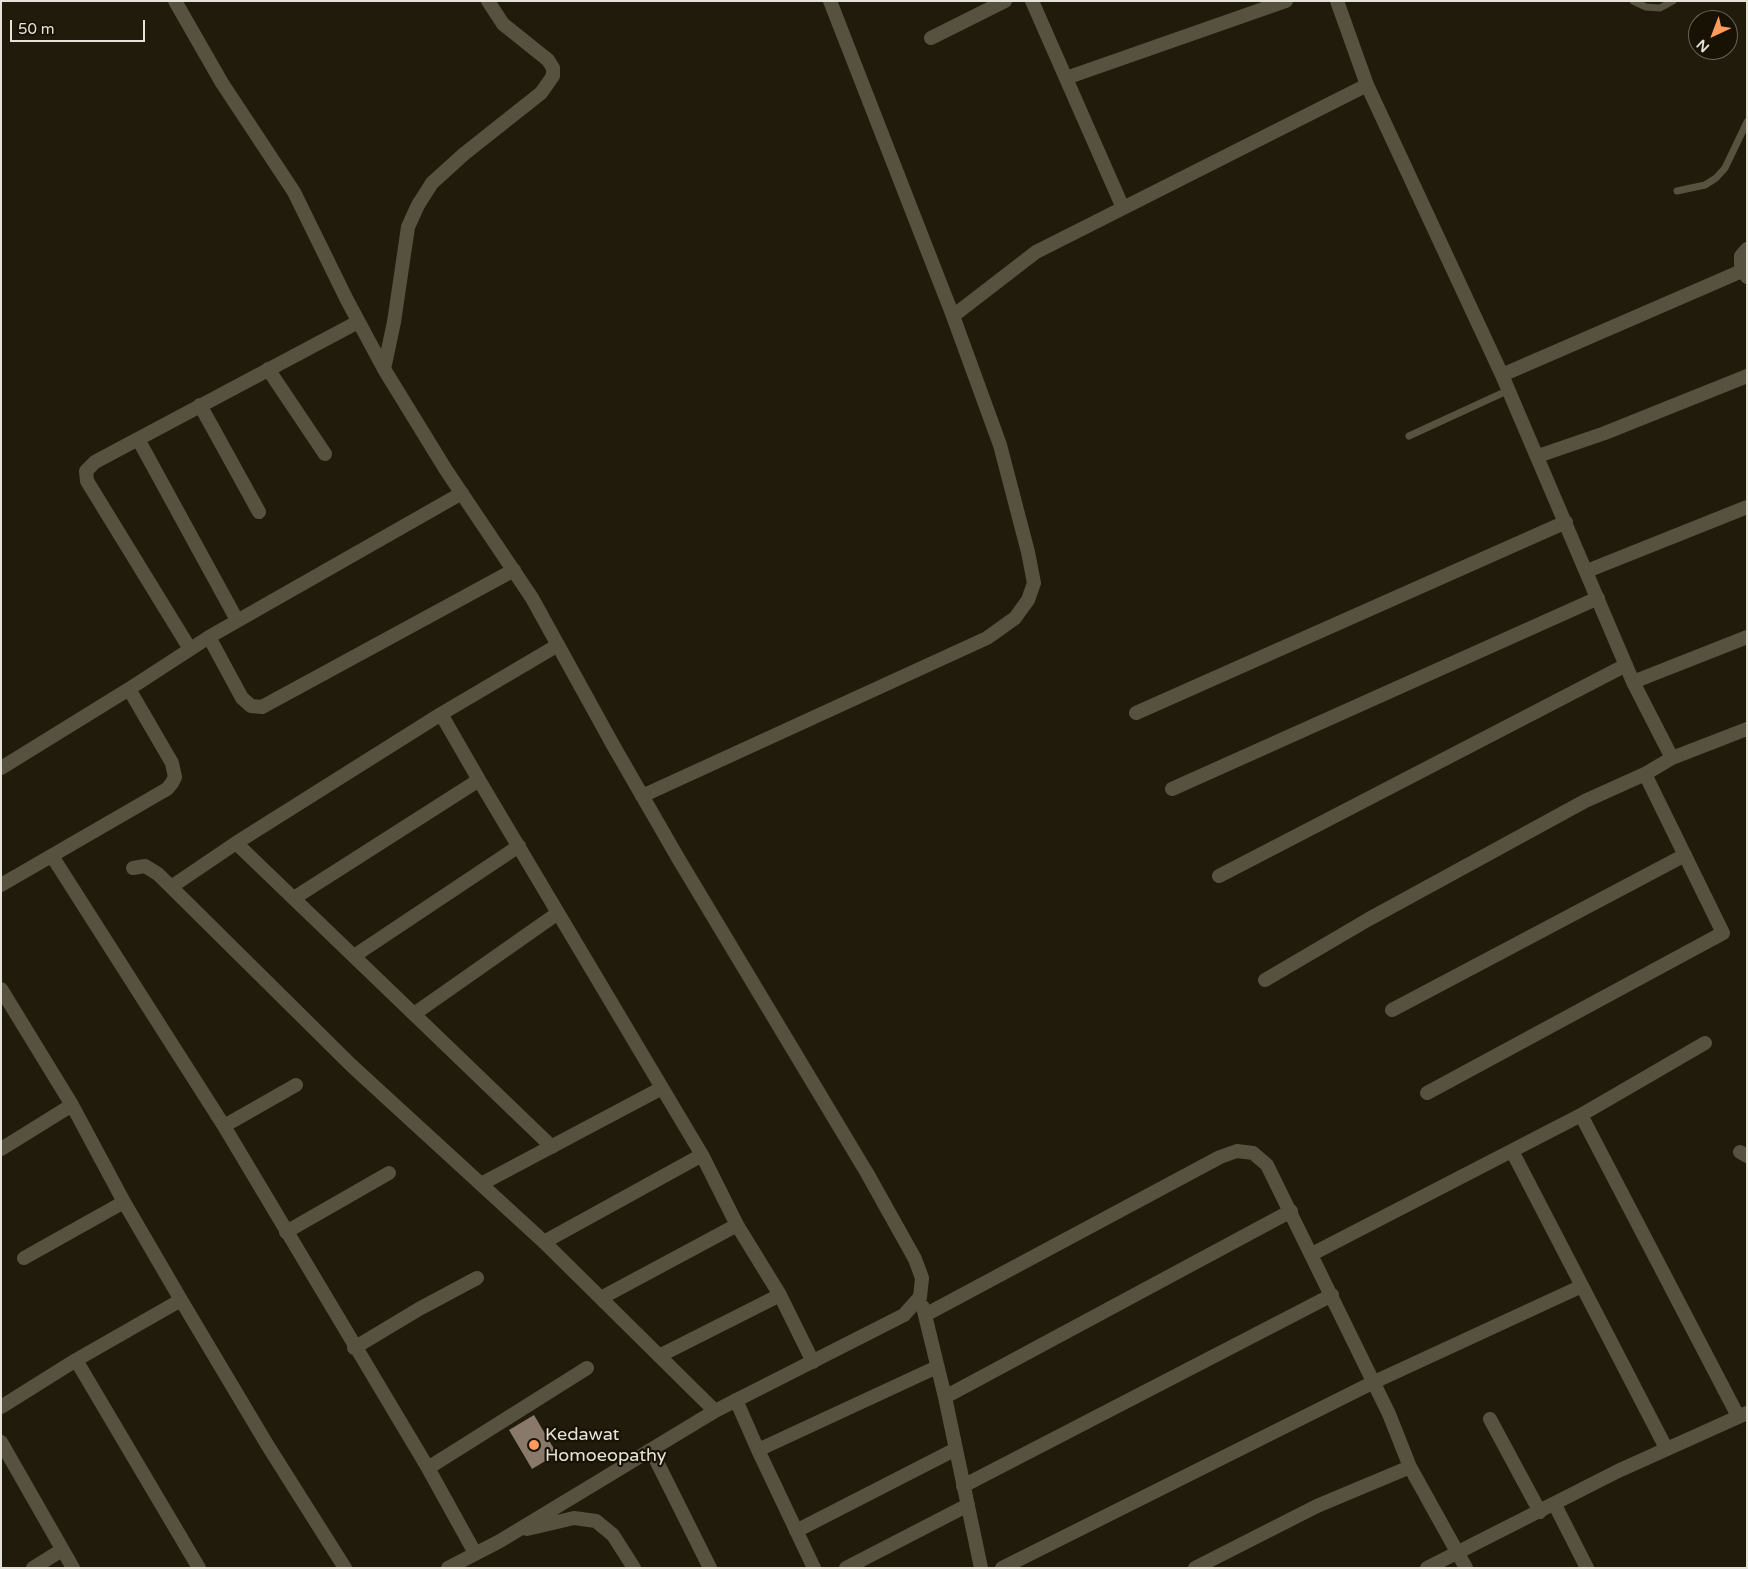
<!DOCTYPE html>
<html>
<head>
<meta charset="utf-8">
<style>
	body { margin:0 }
	#map { position:relative; width:1748px; height:1569px; overflow:hidden; background:#201b0b; font-family:"Varela Round",sans-serif }
	canvas { display:block }
	.frame { position:absolute; inset:0; border:2px solid #e5e2d7; pointer-events:none }
	.north { position:absolute; left:1688px; top:10px; width:50px; height:50px; box-sizing:border-box; background:#171204; border:1px solid #696558; border-radius:50%; rotate:223deg; font-size:14px; font-weight:700; line-height:20px; text-align:center; color:#e5e2d7 }
	.north::after { content:''; display:block; margin:auto; width:18px; height:22px; background:#ff9b5b; clip-path:polygon(50% 0,100% 100%,50% 72%,0 100%) }
	.scale { position:absolute; left:10px; top:20px; width:135px; height:22px; box-sizing:border-box; border:2px solid #e5e2d7; border-top:0; padding-left:6px; font-size:15px; line-height:18px; white-space:nowrap; color:#e5e2d7; -webkit-text-stroke:4px #171204; paint-order:stroke }
</style>
</head>
<body>
<div id="map">
<canvas width="1748" height="1569"></canvas>
<div class="frame"></div>
<div class="north">N</div>
<div class="scale">50 m</div>
</div>
<script>
const ctx = document.querySelector('canvas').getContext('2d');
ctx.lineJoin = 'round';
function paint(path, color) { ctx.fillStyle = color; ctx.fill(path, 'evenodd'); }
const shape = rows => new Path2D(rows.map(r => 'M' + r).join(''));
function strokePath(path, color, width, dash) { ctx.strokeStyle = color; ctx.lineWidth = width; ctx.lineCap = dash ? 'butt' : 'round'; ctx.setLineDash(dash || []); ctx.stroke(path); }
function drawText(font, color, halo, rows, align = 'center') {
  ctx.font = font + ' "Varela Round",sans-serif'; ctx.lineWidth = 4.5; ctx.setLineDash([]); ctx.textBaseline = 'middle'; ctx.strokeStyle = halo; ctx.fillStyle = color; for (const [text, x, y, turn = 0] of rows) {
    ctx.save(); ctx.translate(x, y); ctx.rotate((+turn || 0) * Math.PI / 180); ctx.textAlign = isNaN(turn) ? turn : align; if (halo) ctx.strokeText(text, 0, 0); ctx.fillText(text, 0, 0); ctx.restore();
  }
}
paint(shape([
	[534,1415,557,1454,532,1469,509,1430]
]), '#89796b');
strokePath(shape([
	[1633,1,1646,7,1660,8,1673,1],
	[1677,191,1705,185,1716,178,1725,168,1747,122],
	[1409,436,1509,390]
]), '#575240', 7);
strokePath(shape([
	[175,1,222,83,294,192,347,300,384,369,446,470,532,598,613,745,678,858,867,1173,915,1259,922,1278,920,1297,904,1315,715,1411,500,1541,448,1568],
	[1032,1,1123,208],
	[1337,1,1367,85,1502,375,1633,682,1747,637],
	[931,38,1005,1],
	[1066,78,1286,1],
	[1747,249,1741,256,1741,265,1747,277],
	[953,316,1036,252,1367,85],
	[268,369,325,454],
	[384,369,394,322,408,227,418,205,432,183,464,154,541,93,553,76,553,68,548,60,503,24,488,1],
	[1502,375,1744,270],
	[200,405,259,512],
	[138,439,237,620],
	[1538,456,1605,433,1747,376],
	[1587,571,1747,507],
	[209,637,242,698,251,706,262,707,514,570],
	[190,649,87,481,86,471,95,462,138,439,358,322],
	[1633,682,1672,758],
	[1136,713,1566,522],
	[1,768,129,689,209,637,462,493],
	[479,780,702,1155,737,1225,780,1295,813,1362],
	[1172,789,1598,598],
	[642,796,987,638,1015,618,1028,600,1034,583,1028,552,1000,445,953,316,830,1],
	[236,843,552,1147],
	[52,856,224,1126,428,1468,475,1553],
	[133,868,145,866,158,874,352,1066,544,1242,715,1411],
	[1219,876,1626,665],
	[1,885,167,789,172,783,175,777,172,763,129,689],
	[171,887,236,843,441,714],
	[294,898,479,780,441,714,558,645],
	[354,956,519,846],
	[1265,980,1369,919,1585,801,1645,774,1672,758,1747,729],
	[1,989,72,1105,124,1202,181,1300,268,1446,345,1568],
	[1392,1010,1685,855],
	[414,1014,558,913],
	[1427,1093,1723,933,1645,774],
	[1581,1115,1738,1416],
	[224,1126,296,1085],
	[1,1149,72,1105],
	[1512,1151,1666,1448],
	[1740,1152,1747,1156],
	[481,1184,662,1088],
	[286,1232,389,1173],
	[544,1242,702,1155],
	[1312,1254,1581,1115,1705,1043],
	[24,1258,124,1202],
	[601,1298,737,1225],
	[923,1307,945,1397,981,1568],
	[925,1315,1220,1157,1237,1151,1253,1153,1267,1165,1389,1414,1410,1467,1466,1568],
	[354,1348,419,1309,477,1278],
	[659,1356,780,1295],
	[76,1360,199,1568],
	[945,1397,1291,1211],
	[736,1400,758,1450,814,1568],
	[1,1407,76,1360,181,1300],
	[1490,1419,1540,1512],
	[1,1442,73,1568],
	[651,1450,710,1568],
	[758,1450,937,1367],
	[428,1468,587,1368],
	[963,1486,1332,1295],
	[1555,1505,1587,1568],
	[527,1529,574,1518,596,1521,613,1535,634,1568],
	[796,1531,956,1449],
	[33,1568,62,1550],
	[846,1568,968,1505],
	[1002,1568,1372,1383,1582,1286],
	[1195,1568,1317,1506,1410,1467],
	[1427,1568,1618,1471,1747,1413]
]), '#575240', 14);
for (const [x, y, r, color] of [
	[534,1445,6,"#ff9b5b"]
]) { const dot = new Path2D(); dot.arc(x, y, r, 0, 2 * Math.PI); ctx.fillStyle = color; ctx.fill(dot); strokePath(dot, '#171204', 2); }
drawText('18px', '#e5e2d7', '#171204', [
	["Kedawat",545,1435],
	["Homoeopathy",545,1456]
], 'left');
</script>
</body>
</html>
